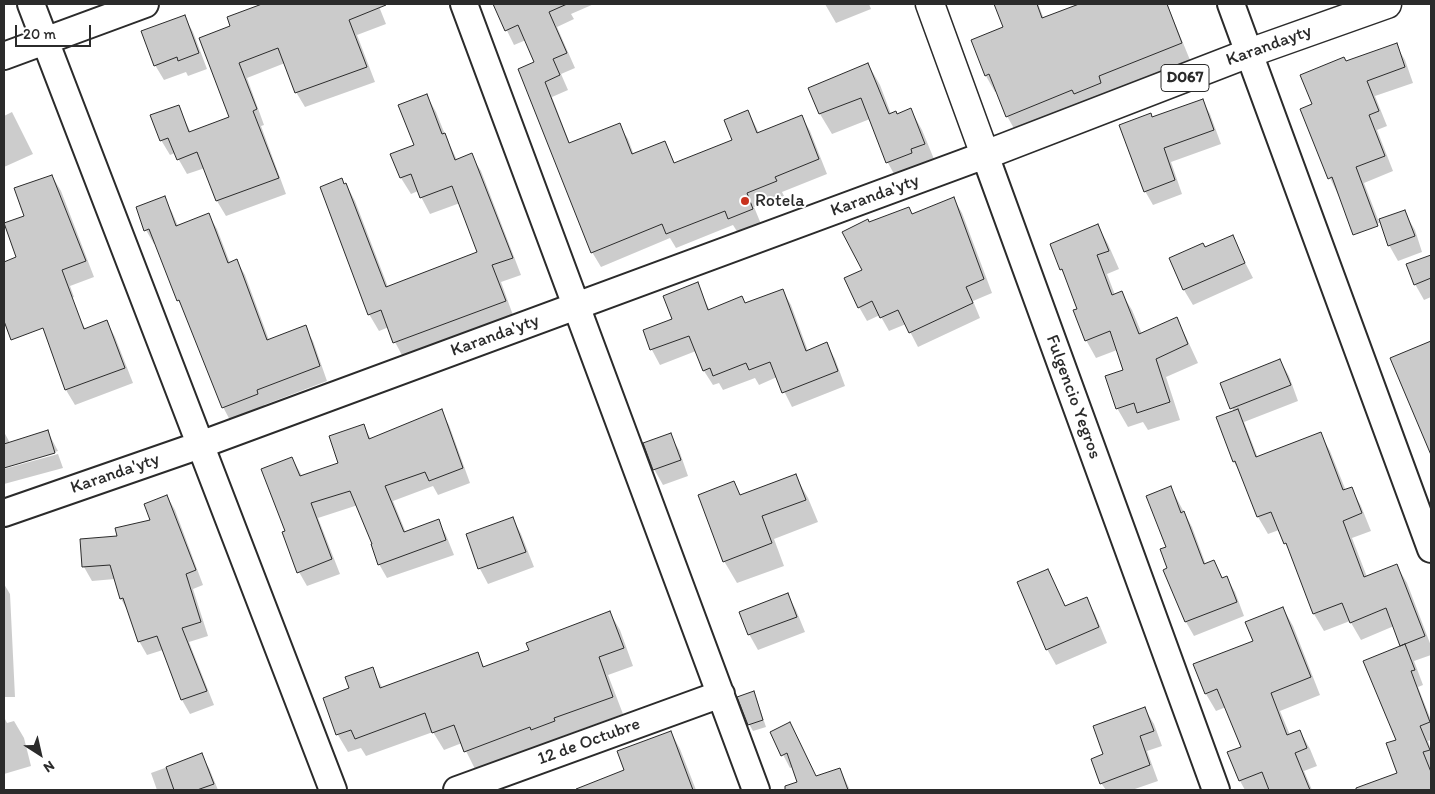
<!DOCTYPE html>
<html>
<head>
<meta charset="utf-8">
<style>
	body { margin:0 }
	#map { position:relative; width:1435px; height:794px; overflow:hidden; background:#fff; font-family:Itim,sans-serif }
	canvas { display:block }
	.frame { position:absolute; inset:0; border:5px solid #2b2b2b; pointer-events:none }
	.north { position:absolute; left:15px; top:729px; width:50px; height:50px; -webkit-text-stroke:4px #fff; paint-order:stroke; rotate:145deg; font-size:14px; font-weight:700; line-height:20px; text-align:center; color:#2b2b2b }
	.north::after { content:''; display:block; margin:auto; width:18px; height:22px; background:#2b2b2b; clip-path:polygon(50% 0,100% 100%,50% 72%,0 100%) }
	.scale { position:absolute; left:15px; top:25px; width:76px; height:22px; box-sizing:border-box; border:2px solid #2b2b2b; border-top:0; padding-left:6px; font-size:15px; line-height:18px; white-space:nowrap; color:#2b2b2b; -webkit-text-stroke:4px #fff; paint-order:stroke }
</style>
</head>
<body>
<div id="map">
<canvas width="1435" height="794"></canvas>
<div class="frame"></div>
<div class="north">N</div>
<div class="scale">20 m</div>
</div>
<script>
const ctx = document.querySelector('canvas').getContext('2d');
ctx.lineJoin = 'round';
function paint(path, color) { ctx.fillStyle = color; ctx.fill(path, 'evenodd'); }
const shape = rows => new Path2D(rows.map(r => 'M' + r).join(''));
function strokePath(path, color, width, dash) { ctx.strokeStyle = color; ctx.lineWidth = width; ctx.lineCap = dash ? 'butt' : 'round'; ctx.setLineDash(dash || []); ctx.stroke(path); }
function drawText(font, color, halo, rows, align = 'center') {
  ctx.font = font + ' Itim,sans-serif'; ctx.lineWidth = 4; ctx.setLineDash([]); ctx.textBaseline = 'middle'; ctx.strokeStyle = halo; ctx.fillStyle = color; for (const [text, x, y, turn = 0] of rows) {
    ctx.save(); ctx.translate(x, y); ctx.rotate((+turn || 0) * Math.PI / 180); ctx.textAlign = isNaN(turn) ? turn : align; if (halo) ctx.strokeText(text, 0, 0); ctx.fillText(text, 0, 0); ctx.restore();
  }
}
paint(shape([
	[263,4,378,4,386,24,357,35,375,82,305,107,296,92,285,63,247,78,264,125,261,126,286,194,226,216,217,201,205,168,187,174,175,153,170,155,161,140,178,106,191,133,231,117,232,27],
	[501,4,594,4,571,14,574,19,557,27,575,68,561,74,568,90,552,97,570,144,619,125,628,139,634,155,665,143,675,164,733,141,748,111,759,133,802,117,810,131,827,174,782,192,784,196,754,207,761,224,738,233,733,225,676,248,670,238,601,267,592,252,536,63,526,40,514,45,495,6],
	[825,4,869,4,871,9,836,23],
	[995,4,1038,4,1044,19,1082,4,1167,4,1190,60,1107,93,1110,99,1016,132,1007,116,997,91,995,92,986,76,972,41,1005,28],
	[184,16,193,32,207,69,188,76,186,72,164,80,155,65],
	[1396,45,1405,60,1413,83,1375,96,1387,126,1377,130,1393,171,1364,183,1379,222,1406,215,1415,230,1422,252,1398,261,1389,245,1381,222,1357,234,1330,178,1302,109,1314,105,1346,62],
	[868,64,880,85,891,114,897,115,911,110,922,130,936,164,899,183,888,163,870,119,832,134,820,114,810,88],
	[427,96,436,112,446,137,457,160,471,155,481,171,521,275,501,282,514,318,404,359,395,342,389,327,379,331,369,314,344,185,346,184,355,201,388,287,479,253,460,203,430,214,418,191,411,194,401,178,415,146],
	[1202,100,1210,114,1221,144,1171,162,1182,194,1153,205,1145,191,1152,118],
	[12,112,33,154,4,167,4,116],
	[52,176,61,191,94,277,70,286,74,297,4,322,4,263,18,258,26,216],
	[164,198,172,212,178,226,208,214,217,229,230,263,237,261,245,275,269,340,305,327,313,341,327,381,264,405,266,408,231,422,223,407,187,315,178,300,156,243,154,244,146,230],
	[954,199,962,213,992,293,973,301,980,318,918,347,906,324,889,331,880,315,867,321,859,307,869,224,912,215],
	[1098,226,1108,244,1119,269,1107,274,1115,295,1121,292,1132,310,1142,334,1176,319,1186,337,1198,363,1166,377,1180,420,1148,430,1143,422,1128,427,1117,408,1124,371,1117,350,1096,358,1086,340,1078,310,1068,281,1061,269,1051,244],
	[1232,237,1253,278,1193,305,1184,290,1170,259,1205,249],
	[1431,256,1431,297,1424,300,1415,284,1407,265],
	[697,284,710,311,745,304,783,291,791,305,808,351,827,344,835,359,845,386,792,407,777,377,759,385,755,378,723,390,719,383,713,385,704,371,696,351,660,365,652,350,645,330,674,320],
	[79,318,86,330,107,322,115,337,133,383,75,405,66,390,45,330],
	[1431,342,1431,454,1392,359],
	[1280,360,1289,376,1298,401,1244,422,1258,458,1320,433,1330,451,1346,491,1351,488,1361,506,1371,531,1352,538,1367,577,1397,566,1407,583,1431,646,1431,655,1414,661,1423,685,1418,687,1431,720,1431,740,1428,741,1431,750,1431,790,1358,790,1358,789,1399,773,1397,740,1402,647,1394,626,1361,640,1350,621,1324,631,1314,614,1293,558,1279,530,1268,534,1258,517,1242,476,1234,462,1218,418,1234,412,1222,383],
	[441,411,449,425,470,483,438,495,433,486,393,501,406,533,438,521,446,535,454,555,387,578,379,564,374,545,358,505,318,518,340,574,307,586,299,572,287,532,292,458,302,476,340,464,363,425,371,439],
	[4,432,10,443,48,432,58,451,4,467],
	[670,435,679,450,688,476,663,485,654,469],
	[58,454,63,468,4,484,4,469],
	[795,475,808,498,818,522,774,539,784,566,737,583,724,561,734,483,741,496],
	[1171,488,1192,527,1206,565,1214,562,1223,579,1227,578,1235,592,1244,616,1194,636,1186,622,1164,571,1169,569,1168,548],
	[167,496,175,510,203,585,193,589,208,636,189,642,214,705,190,714,182,700,163,650,147,655,139,641,129,613,121,599,115,579,92,581,84,567,82,540,118,537,152,521],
	[513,519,521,534,534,567,488,584,480,569,468,535],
	[1048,570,1066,607,1086,598,1095,614,1107,643,1056,665,1047,649],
	[4,584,10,594,15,697,4,697],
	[788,595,796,610,805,632,758,650,749,634],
	[1283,608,1293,626,1320,695,1280,711,1290,735,1300,731,1310,749,1317,766,1304,771,1312,790,1245,790,1240,781,1242,747,1226,707,1216,711,1206,694,1195,665,1254,641],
	[610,613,620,630,633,666,608,675,623,714,563,736,564,739,542,747,541,745,475,769,462,743,444,750,433,732,366,756,361,748,348,752,338,735,324,698,350,689,372,668,383,689,477,654,485,668,531,651],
	[753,693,757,700,766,727,753,731,749,724],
	[1145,709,1154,724,1162,746,1147,751,1158,781,1132,790,1106,790,1101,783,1105,755],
	[4,717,7,723,14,721,24,738,31,766,4,774],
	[790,724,816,777,840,769,850,790,800,790,793,767,790,768,771,732],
	[671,732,680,749,696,790,577,790,626,771],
	[201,755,209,768,218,790,157,790,151,773]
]), '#0003');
const building = shape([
	[262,4,386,4,386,5,349,20,367,67,295,93,278,48,239,63,257,109,253,111,279,178,216,201,197,152,177,160,168,138,160,141,150,115,179,105,189,132,229,117,199,38,230,26,227,17,262,4],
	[493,4,567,4,549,12,567,53,553,59,560,75,545,82,569,143,620,123,632,154,665,141,674,163,732,140,724,120,748,110,757,133,802,115,819,159,775,177,777,181,747,193,753,209,728,219,725,211,666,234,662,224,591,253,518,69,534,62,518,25,505,31,493,4],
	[994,4,1037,4,1042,18,1079,4,1167,4,1182,43,1099,76,1101,83,1074,94,1072,90,1006,117,989,74,985,76,971,40,1003,27,994,4],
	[185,15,199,53,178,61,177,57,154,66,141,31,185,15],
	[1397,43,1405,67,1367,81,1379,111,1369,115,1385,156,1356,167,1378,226,1353,235,1332,177,1328,179,1300,109,1312,104,1300,75,1344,57,1346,61,1397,43],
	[868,63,889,114,896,111,897,114,911,108,925,144,911,149,912,153,886,163,861,98,819,114,808,88,868,63],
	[427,94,442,134,445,133,455,160,472,153,513,258,492,265,506,301,393,343,381,310,368,315,320,187,342,178,344,184,346,183,386,287,477,252,452,186,420,198,411,174,400,178,390,154,414,145,398,105,427,94],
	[1203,99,1214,130,1164,148,1175,180,1144,192,1119,125,1151,113,1152,117,1203,99],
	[52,175,86,261,62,270,84,329,107,320,125,368,65,390,43,328,11,340,4,321,4,262,16,257,4,223,24,216,14,188,52,175],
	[165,196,176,226,209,213,228,263,237,259,267,340,306,325,320,366,257,390,258,394,222,408,179,300,177,301,149,229,144,231,136,207,165,196],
	[954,197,984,279,966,287,973,303,909,333,898,310,880,318,872,301,858,308,844,278,862,270,842,232,868,219,869,222,909,207,912,214,954,197],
	[1405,210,1415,236,1388,246,1379,219,1405,210],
	[1098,224,1109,251,1097,255,1112,295,1122,291,1139,334,1177,317,1188,344,1156,359,1170,402,1137,413,1134,403,1116,409,1105,376,1123,370,1110,331,1085,341,1073,310,1077,309,1062,269,1060,270,1050,244,1098,224],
	[1233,235,1245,263,1183,290,1169,258,1203,243,1205,247,1233,235],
	[1431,255,1431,278,1414,285,1406,264,1431,255],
	[698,282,708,310,742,296,745,303,783,289,806,351,827,342,838,371,782,393,770,362,749,370,746,363,713,376,710,368,703,371,689,336,650,350,643,330,672,319,663,296,698,282],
	[1431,341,1431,455,1390,358,1431,341],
	[1280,359,1291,385,1230,409,1220,383,1280,359],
	[442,409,463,468,429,481,425,472,385,486,404,532,439,519,446,540,378,565,371,544,372,544,350,491,311,503,332,559,297,573,282,532,285,531,261,469,292,457,300,476,338,463,329,436,364,424,369,439,442,409],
	[1238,409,1256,457,1321,432,1343,490,1352,487,1362,513,1343,521,1364,577,1397,564,1425,636,1400,646,1386,608,1350,623,1342,603,1313,614,1286,543,1284,544,1271,512,1257,517,1235,461,1233,462,1216,417,1238,409],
	[48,430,55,453,4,468,4,444,48,430],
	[671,433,681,460,653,470,643,443,671,433],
	[796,474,806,500,762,516,772,543,723,562,698,495,734,481,740,495,796,474],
	[1171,486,1181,513,1184,511,1204,564,1214,560,1222,578,1227,576,1237,602,1185,622,1163,570,1167,568,1160,549,1166,547,1146,496,1171,486],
	[167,495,196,570,186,574,201,622,182,628,207,691,181,700,157,636,138,642,123,598,120,599,110,565,82,567,80,539,117,536,115,528,150,520,144,504,167,495],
	[513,517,526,552,478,569,466,534,513,517],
	[1048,569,1065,606,1087,597,1099,627,1046,650,1017,582,1048,569],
	[788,593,797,617,748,635,739,612,788,593],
	[1283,607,1311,677,1271,693,1287,735,1300,730,1307,748,1295,753,1310,790,1269,790,1262,772,1239,781,1227,752,1241,747,1217,689,1205,694,1193,664,1253,641,1245,622,1283,607],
	[610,611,624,648,599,657,613,697,554,718,555,721,531,730,530,727,464,752,454,725,432,733,425,713,355,739,351,730,336,735,323,698,349,688,345,677,373,667,380,688,478,652,483,667,529,650,526,643,610,611],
	[1405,644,1415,670,1411,671,1430,722,1420,726,1430,750,1423,752,1431,772,1431,790,1356,790,1356,788,1397,773,1386,743,1396,740,1363,661,1405,644],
	[754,691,763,720,748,725,737,697,754,691],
	[1145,707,1154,731,1140,736,1150,765,1100,784,1091,759,1103,754,1093,726,1145,707],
	[790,722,816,776,840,768,848,790,785,790,785,786,797,782,787,753,781,756,770,732,790,722],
	[671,731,693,790,576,790,576,789,624,770,617,751,671,731],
	[202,753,214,784,197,790,174,790,166,767,202,753]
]);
paint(building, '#cbcbcb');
strokePath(building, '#2b2b2b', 1);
const street = shape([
	[31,4,333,790],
	[464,4,756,790],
	[1231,4,1431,549],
	[4,56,145,4],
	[4,513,200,445,985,155,1216,790],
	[457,790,721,694]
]);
const primary = shape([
	[930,4,985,155,1249,53,1387,4]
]);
strokePath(street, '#2b2b2b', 30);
strokePath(primary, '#2b2b2b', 31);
strokePath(street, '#fff', 26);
strokePath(primary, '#fff', 28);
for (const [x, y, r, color] of [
	[745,201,5,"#c8321e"]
]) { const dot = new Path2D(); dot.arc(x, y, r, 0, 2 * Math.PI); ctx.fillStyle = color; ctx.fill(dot); strokePath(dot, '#fff', 2); }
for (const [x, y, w] of [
	[1185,78,48]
]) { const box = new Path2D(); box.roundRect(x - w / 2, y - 13.5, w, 27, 4); ctx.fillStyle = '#fff'; ctx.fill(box); strokePath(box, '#2b2b2b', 1); }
drawText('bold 16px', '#2b2b2b', null, [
	["D067",1185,78]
]);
drawText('18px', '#2b2b2b', '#fff', [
	["Karandayty",1269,46,-20],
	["Karanda'yty",875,196,-20],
	["Karanda'yty",495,336,-20],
	["Fulgencio Yegros",1073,397,70],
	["Karanda'yty",115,474,-19],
	["12 de Octubre",589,742,-20]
]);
drawText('18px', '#2b2b2b', '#fff', [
	["Rotela",755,201]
], 'left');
</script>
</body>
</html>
